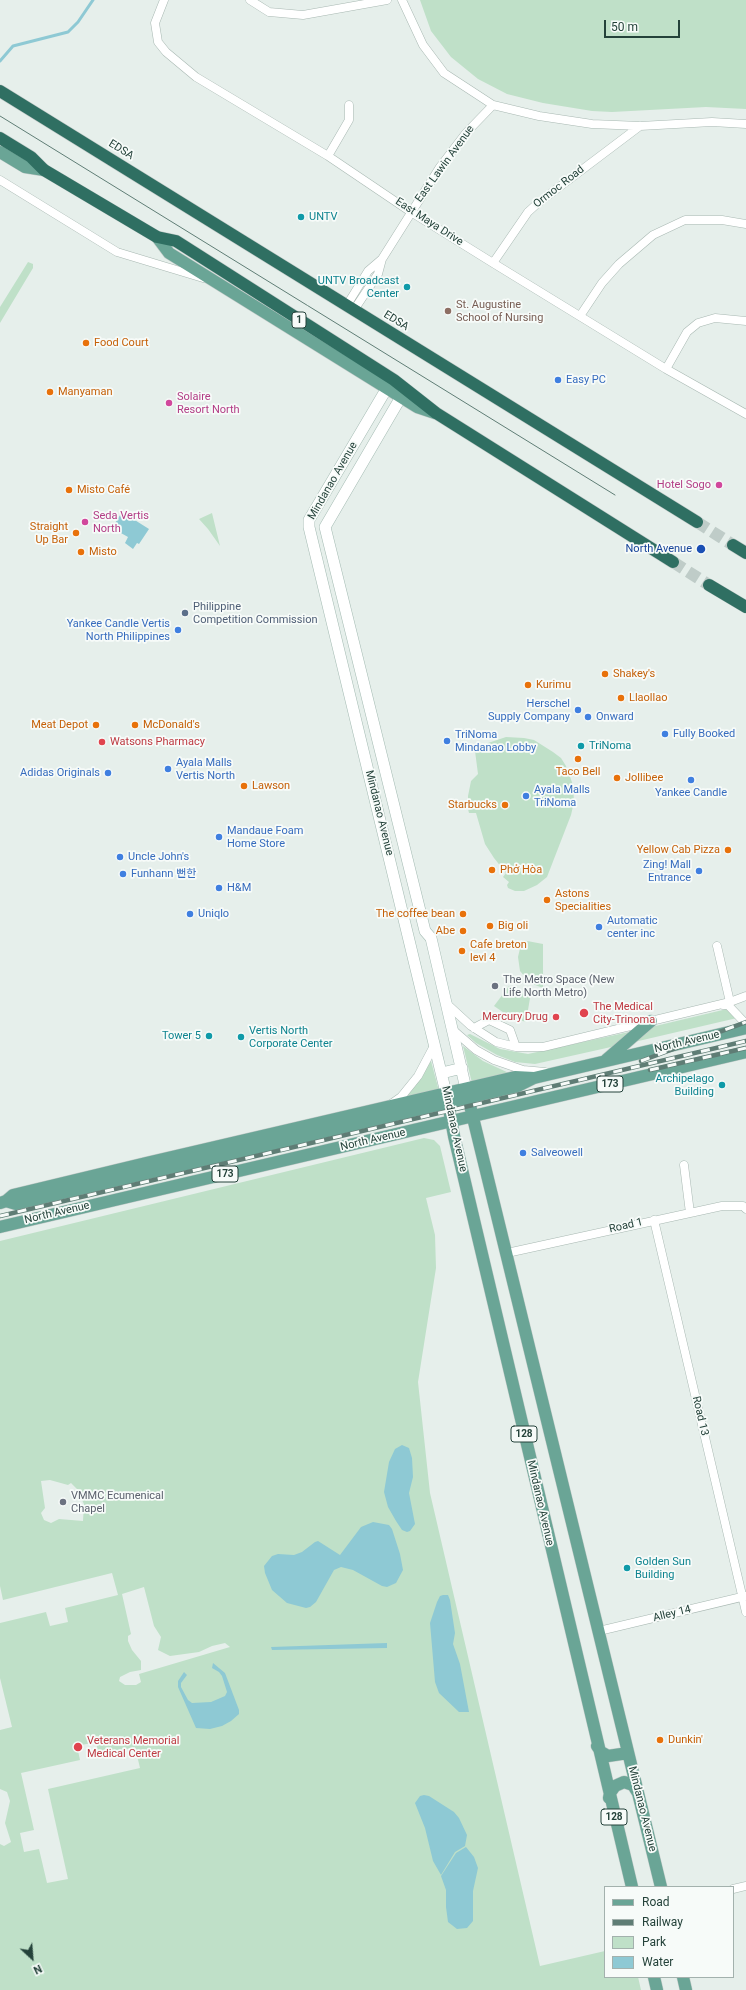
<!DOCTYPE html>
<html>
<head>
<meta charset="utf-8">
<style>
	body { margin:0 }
	#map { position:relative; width:746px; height:1990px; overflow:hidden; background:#e6efeb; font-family:Roboto,sans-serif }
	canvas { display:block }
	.legend { position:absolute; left:604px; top:1886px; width:130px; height:92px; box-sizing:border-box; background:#f7fbf9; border:1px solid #a3b1ad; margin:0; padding:5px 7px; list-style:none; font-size:12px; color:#24423a }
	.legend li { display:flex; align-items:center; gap:8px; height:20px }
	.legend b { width:20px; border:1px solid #a3b1ad }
	.north { position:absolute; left:12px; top:1938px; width:40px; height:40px; -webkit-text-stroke:3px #f7fbf9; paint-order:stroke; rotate:154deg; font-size:11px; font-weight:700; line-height:16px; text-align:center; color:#24423a }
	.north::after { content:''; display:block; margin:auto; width:14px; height:18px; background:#24423a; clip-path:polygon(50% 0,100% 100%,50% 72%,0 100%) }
	.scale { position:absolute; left:604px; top:20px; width:76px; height:18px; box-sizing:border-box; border:2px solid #24423a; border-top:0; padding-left:5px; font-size:12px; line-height:14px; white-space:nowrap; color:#24423a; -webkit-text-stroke:3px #f7fbf9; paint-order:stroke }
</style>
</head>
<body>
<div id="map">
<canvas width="746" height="1990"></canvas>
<ul class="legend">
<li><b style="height:5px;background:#6aa596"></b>Road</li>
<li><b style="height:5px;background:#5f7d75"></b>Railway</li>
<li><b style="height:11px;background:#bfe0c8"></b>Park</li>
<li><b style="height:11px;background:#8ec9d4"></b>Water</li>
</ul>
<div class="north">N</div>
<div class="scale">50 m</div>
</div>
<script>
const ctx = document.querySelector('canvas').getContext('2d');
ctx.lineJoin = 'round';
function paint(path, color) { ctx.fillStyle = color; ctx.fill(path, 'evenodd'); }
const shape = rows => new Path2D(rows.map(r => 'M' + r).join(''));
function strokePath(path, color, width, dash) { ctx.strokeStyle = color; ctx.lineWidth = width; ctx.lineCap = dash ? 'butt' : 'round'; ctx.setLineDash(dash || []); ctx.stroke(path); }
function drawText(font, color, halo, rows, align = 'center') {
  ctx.font = font + ' Roboto,"Noto Sans KR",sans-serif'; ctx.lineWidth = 3.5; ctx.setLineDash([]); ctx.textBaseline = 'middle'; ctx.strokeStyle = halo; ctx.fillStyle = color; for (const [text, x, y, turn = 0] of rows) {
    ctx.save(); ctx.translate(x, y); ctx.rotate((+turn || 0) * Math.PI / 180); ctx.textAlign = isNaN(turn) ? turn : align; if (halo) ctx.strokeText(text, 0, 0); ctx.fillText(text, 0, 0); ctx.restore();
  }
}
paint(shape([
	[420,0,746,0,746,109,706,107,612,112,592,111,543,103,507,94,478,79,451,57,431,31],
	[28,262,33,264,33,268,0,323,0,307],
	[212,513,220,546,208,529,199,519],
	[506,737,524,738,534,740,553,752,561,758,566,766,573,785,574,802,571,815,547,877,537,885,524,891,515,891,508,888,507,885,509,882,503,877,506,873,494,858,485,844,476,813,469,813,468,809,468,796,471,781,478,774,475,751,488,743],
	[522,940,543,944,543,988,530,983,520,971,518,957],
	[509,986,530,998,526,1022,510,1017,494,1006],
	[727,1009,737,1018,630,1043,647,1028],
	[638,1030,620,1045,535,1064,515,1062,497,1055,476,1043,467,1035,470,1034,500,1049,528,1054],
	[463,1046,483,1061,511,1074,472,1083],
	[431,1061,439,1091,404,1099],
	[424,1138,434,1140,440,1146,451,1192,426,1198,435,1235,436,1268,418,1382,430,1493,540,1966,605,1951,605,1977,638,1977,641,1990,0,1990,0,1844,4,1846,11,1842,5,1823,10,1801,7,1792,0,1789,0,1730,12,1727,0,1678,0,1623,46,1612,50,1626,68,1622,65,1608,118,1595,112,1573,3,1600,0,1586,0,1241],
	[50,1480,68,1485,71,1483,80,1492,79,1494,84,1504,83,1521,59,1519,51,1523,44,1520,41,1513,45,1508,41,1481],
	[144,1587,154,1626,161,1637,158,1650,170,1656,199,1652,212,1646,225,1643,230,1647,139,1674,141,1682,136,1685,125,1685,119,1681,120,1677,130,1672,141,1670,141,1661,132,1650,128,1641,128,1636,131,1634,122,1594],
	[96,1742,99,1756,135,1747,140,1768,48,1789,68,1879,47,1883,39,1849,24,1852,20,1833,34,1830,21,1773,80,1760,77,1746]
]), '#bfe0c8');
paint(shape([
	[122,512,149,529,139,544,137,543,133,549,125,543,128,537,112,528],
	[402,1445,409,1448,412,1458,413,1477,409,1493,415,1524,410,1531,407,1532,402,1530,396,1521,388,1507,384,1492,389,1462,395,1449],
	[373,1522,389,1525,392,1529,400,1554,403,1570,396,1583,387,1587,382,1586,353,1570,341,1567,334,1570,316,1602,310,1607,306,1608,287,1603,272,1590,265,1573,264,1566,272,1556,278,1554,294,1555,302,1552,315,1542,318,1541,340,1555,361,1527],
	[443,1595,448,1595,450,1600,455,1633,453,1644,460,1664,469,1712,459,1712,439,1693,435,1682,430,1623,437,1602,440,1596],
	[387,1643,387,1648,272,1650,271,1647],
	[213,1663,225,1673,239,1710,239,1714,231,1721,222,1726,210,1729,196,1728,178,1687,178,1681,184,1672,187,1675,181,1683,181,1687,188,1700,192,1703,211,1702,225,1696,227,1692,222,1676,219,1672,212,1668],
	[424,1795,429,1796,454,1812,459,1818,467,1835,465,1846,455,1852,441,1875,433,1861,425,1828,415,1803,420,1796],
	[466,1847,474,1857,478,1868,473,1891,473,1921,467,1928,457,1929,448,1922,446,1907,446,1890,441,1876,456,1853]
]), '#8ec9d4');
strokePath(shape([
	[0,61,13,46,68,32,78,22,93,0]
]), '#8ec9d4', 3);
strokePath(shape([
	[697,522,733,545],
	[673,562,709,585]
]), '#bfccc8', 12, [12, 6]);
const street = shape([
	[164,0,155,23,158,42,166,52,196,77,328,156,411,212,493,263,666,369,746,414],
	[250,0,269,12,303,15,387,0],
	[402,0,423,45,444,73,493,105,539,116,592,124,640,126,712,122,746,124],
	[328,156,349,120,349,105],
	[0,180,117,252,203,278],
	[493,263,528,212,538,203,640,126],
	[347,305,368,271,382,259,440,167,466,133,493,105],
	[354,310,378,274,382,259],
	[580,316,602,283,619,264,653,235,685,220,722,220,746,224],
	[666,369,687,332,698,323,715,318,746,321],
	[730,1002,746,996],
	[447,1004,471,1026,496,1042,516,1047,543,1047,730,1002,717,946],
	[723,1005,728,1005,746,1024],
	[474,1028,489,1020,510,1030,516,1047],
	[453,1030,476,1050,494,1060,523,1070,545,1072],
	[391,1104,401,1097,418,1076,435,1044],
	[684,1165,690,1213],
	[654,1220,746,1612],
	[507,1253,722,1206,743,1206,746,1209],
	[599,1631,746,1596],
	[733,1889,746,1886]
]);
const secondary = shape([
	[387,388,309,520,309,527,446,1093],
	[401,397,325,527,425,931,431,938,466,1089],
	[442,1073,462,1068]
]);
const primary = shape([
	[0,152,25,167,44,170],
	[157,237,169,253,417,407,435,413],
	[606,1060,651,1021],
	[466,1089,661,1887],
	[446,1093,454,1136,632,1887],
	[6,1201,13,1195,146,1163,515,1077,534,1078],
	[0,1203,6,1201,16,1204,278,1143,518,1086,534,1078,746,1028],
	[0,1227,746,1052],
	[597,1746,601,1752,608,1756,628,1753],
	[609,1798,610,1793,615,1786,624,1782,633,1785,638,1793],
	[654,1977,657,1990],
	[683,1977,686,1990]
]);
const highway = shape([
	[0,91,697,522],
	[0,138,31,157,44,170,157,237,176,241,394,380,436,413,673,562],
	[733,545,746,553],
	[709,585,746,607]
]);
strokePath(street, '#a8b8b2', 9);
strokePath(secondary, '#a4bbb3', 12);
strokePath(primary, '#c2cac8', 13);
strokePath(highway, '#c2cac8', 13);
strokePath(street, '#fff', 8);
strokePath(secondary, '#fff', 11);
strokePath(primary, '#6aa596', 12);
strokePath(highway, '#2f6f62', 12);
strokePath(shape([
	[0,116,615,495]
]), '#5f7d75', 1);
const rail = shape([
	[641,1061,746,1022],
	[650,1070,746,1048],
	[0,1216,746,1041]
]);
strokePath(rail, '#5f7d75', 4.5);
strokePath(rail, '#f7fbf9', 3, [9]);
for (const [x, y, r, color] of [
	[301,217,4,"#0f9aa8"],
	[407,287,4,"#0f9aa8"],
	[448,311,4,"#8d6e63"],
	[86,343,4,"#e8710a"],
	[558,380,4,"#3f7fe0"],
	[50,392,4,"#e8710a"],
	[169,403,4,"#d1479c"],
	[719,485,4,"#d1479c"],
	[69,490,4,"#e8710a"],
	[85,522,4,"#d1479c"],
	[76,533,4,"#e8710a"],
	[701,549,5,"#1a4fb4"],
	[81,552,4,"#e8710a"],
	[185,613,4,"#5c6f8a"],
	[178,630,4,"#3f7fe0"],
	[605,674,4,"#e8710a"],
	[528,685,4,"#e8710a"],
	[621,698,4,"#e8710a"],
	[578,710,4,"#3f7fe0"],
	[588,717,4,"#3f7fe0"],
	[96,725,4,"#e8710a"],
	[135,725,4,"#e8710a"],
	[665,734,4,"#3f7fe0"],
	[447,741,4,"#3f7fe0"],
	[102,742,4,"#e0444e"],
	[581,746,4,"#0f9aa8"],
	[578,759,4,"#e8710a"],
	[168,769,4,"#3f7fe0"],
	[108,773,4,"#3f7fe0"],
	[617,778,4,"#e8710a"],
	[691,780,4,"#3f7fe0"],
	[244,786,4,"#e8710a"],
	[526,796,4,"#3f7fe0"],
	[505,805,4,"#e8710a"],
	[219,837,4,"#3f7fe0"],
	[728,850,4,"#e8710a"],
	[120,857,4,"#3f7fe0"],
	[492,870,4,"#e8710a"],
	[699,871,4,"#3f7fe0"],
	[123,874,4,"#3f7fe0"],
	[219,888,4,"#3f7fe0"],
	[547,900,4,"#e8710a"],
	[190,914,4,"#3f7fe0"],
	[463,914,4,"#e8710a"],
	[490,926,4,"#e8710a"],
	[599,927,4,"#3f7fe0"],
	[463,931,4,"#e8710a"],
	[462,951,4,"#e8710a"],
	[495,986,4,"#6b7280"],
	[584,1013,5,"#e0444e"],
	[556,1017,4,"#e0444e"],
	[209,1036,4,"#0f9aa8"],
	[241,1037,4,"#0f9aa8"],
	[722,1085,4,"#0f9aa8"],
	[523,1153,4,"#3f7fe0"],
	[63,1502,4,"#6b7280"],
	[627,1568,4,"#0f9aa8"],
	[660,1740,4,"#e8710a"],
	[78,1747,5,"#e0444e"]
]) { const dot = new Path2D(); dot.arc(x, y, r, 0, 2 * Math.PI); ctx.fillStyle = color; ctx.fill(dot); strokePath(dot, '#f7fbf9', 1.5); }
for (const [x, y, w] of [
	[299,320,14],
	[610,1084,26],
	[225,1174,26],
	[524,1434,26],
	[614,1817,26]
]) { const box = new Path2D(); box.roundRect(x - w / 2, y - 8, w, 16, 3); ctx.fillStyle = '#f7fbf9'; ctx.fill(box); strokePath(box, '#24423a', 1); }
drawText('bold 10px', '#24423a', null, [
	["1",299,320],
	["173",610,1084],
	["173",225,1174],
	["128",524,1434],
	["128",614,1817]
]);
drawText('11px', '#24423a', '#f7fbf9', [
	["EDSA",121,150,32],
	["East Lawin Avenue",445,164,-54],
	["Ormoc Road",559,187,-38],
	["East Maya Drive",429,222,33],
	["EDSA",396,321,32],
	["Mindanao Avenue",333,481,-60],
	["Mindanao Avenue",379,813,76],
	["North Avenue",687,1042,-13],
	["Mindanao Avenue",454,1129,78],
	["North Avenue",373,1140,-13],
	["North Avenue",57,1213,-13],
	["Road 1",626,1226,-13],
	["Road 13",700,1416,77],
	["Mindanao Avenue",540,1503,77],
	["Alley 14",672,1614,-14],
	["Mindanao Avenue",642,1809,76]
]);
drawText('11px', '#0d838f', '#f7fbf9', [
	["UNTV",309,217],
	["UNTV Broadcast",399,281,"right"],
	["Center",399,294,"right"],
	["TriNoma",589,746],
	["Vertis North",249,1031],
	["Corporate Center",249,1044],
	["Tower 5",201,1036,"right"],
	["Archipelago",714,1079,"right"],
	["Building",714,1092,"right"],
	["Golden Sun",635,1562],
	["Building",635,1575]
], 'left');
drawText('11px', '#785e54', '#f7fbf9', [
	["St. Augustine",456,305],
	["School of Nursing",456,318]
], 'left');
drawText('11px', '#c56008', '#f7fbf9', [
	["Food Court",94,343],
	["Manyaman",58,392],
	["Misto Café",77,490],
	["Straight",68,527,"right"],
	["Up Bar",68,540,"right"],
	["Misto",89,552],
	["Shakey's",613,674],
	["Kurimu",536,685],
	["Llaollao",629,698],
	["Meat Depot",88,725,"right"],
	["McDonald's",143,725],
	["Taco Bell",578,772,"center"],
	["Jollibee",625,778],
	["Lawson",252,786],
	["Starbucks",497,805,"right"],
	["Yellow Cab Pizza",720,850,"right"],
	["Phở Hòa",500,870],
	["Astons",555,894],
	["Specialities",555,907],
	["The coffee bean",455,914,"right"],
	["Big oli",498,926],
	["Abe",455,931,"right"],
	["Cafe breton",470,945],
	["levl 4",470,958],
	["Dunkin'",668,1740]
], 'left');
drawText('11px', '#366cbe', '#f7fbf9', [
	["Easy PC",566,380],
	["Yankee Candle Vertis",170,624,"right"],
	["North Philippines",170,637,"right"],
	["Herschel",570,704,"right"],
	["Supply Company",570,717,"right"],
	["Onward",596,717],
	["Fully Booked",673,734],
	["TriNoma",455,735],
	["Mindanao Lobby",455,748],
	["Ayala Malls",176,763],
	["Vertis North",176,776],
	["Adidas Originals",100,773,"right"],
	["Ayala Malls",534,790],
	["TriNoma",534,803],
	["Yankee Candle",691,793,"center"],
	["Mandaue Foam",227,831],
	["Home Store",227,844],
	["Uncle John's",128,857],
	["Zing! Mall",691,865,"right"],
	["Entrance",691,878,"right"],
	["Funhann 뻔한",131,874],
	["H&M",227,888],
	["Uniqlo",198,914],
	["Automatic",607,921],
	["center inc",607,934],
	["Salveowell",531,1153]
], 'left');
drawText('11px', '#b23c85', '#f7fbf9', [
	["Solaire",177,397],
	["Resort North",177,410],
	["Hotel Sogo",711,485,"right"],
	["Seda Vertis",93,516],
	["North",93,529]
], 'left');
drawText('11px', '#164399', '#f7fbf9', [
	["North Avenue",692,549]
], 'right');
drawText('11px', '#4e5e75', '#f7fbf9', [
	["Philippine",193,607],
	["Competition Commission",193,620]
], 'left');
drawText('11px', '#be3a42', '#f7fbf9', [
	["Watsons Pharmacy",110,742],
	["The Medical",593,1007],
	["City-Trinoma",593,1020],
	["Mercury Drug",548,1017,"right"],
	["Veterans Memorial",87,1741],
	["Medical Center",87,1754]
], 'left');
drawText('11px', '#5b616d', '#f7fbf9', [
	["The Metro Space (New",503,980],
	["Life North Metro)",503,993],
	["VMMC Ecumenical",71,1496],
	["Chapel",71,1509]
], 'left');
</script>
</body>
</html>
